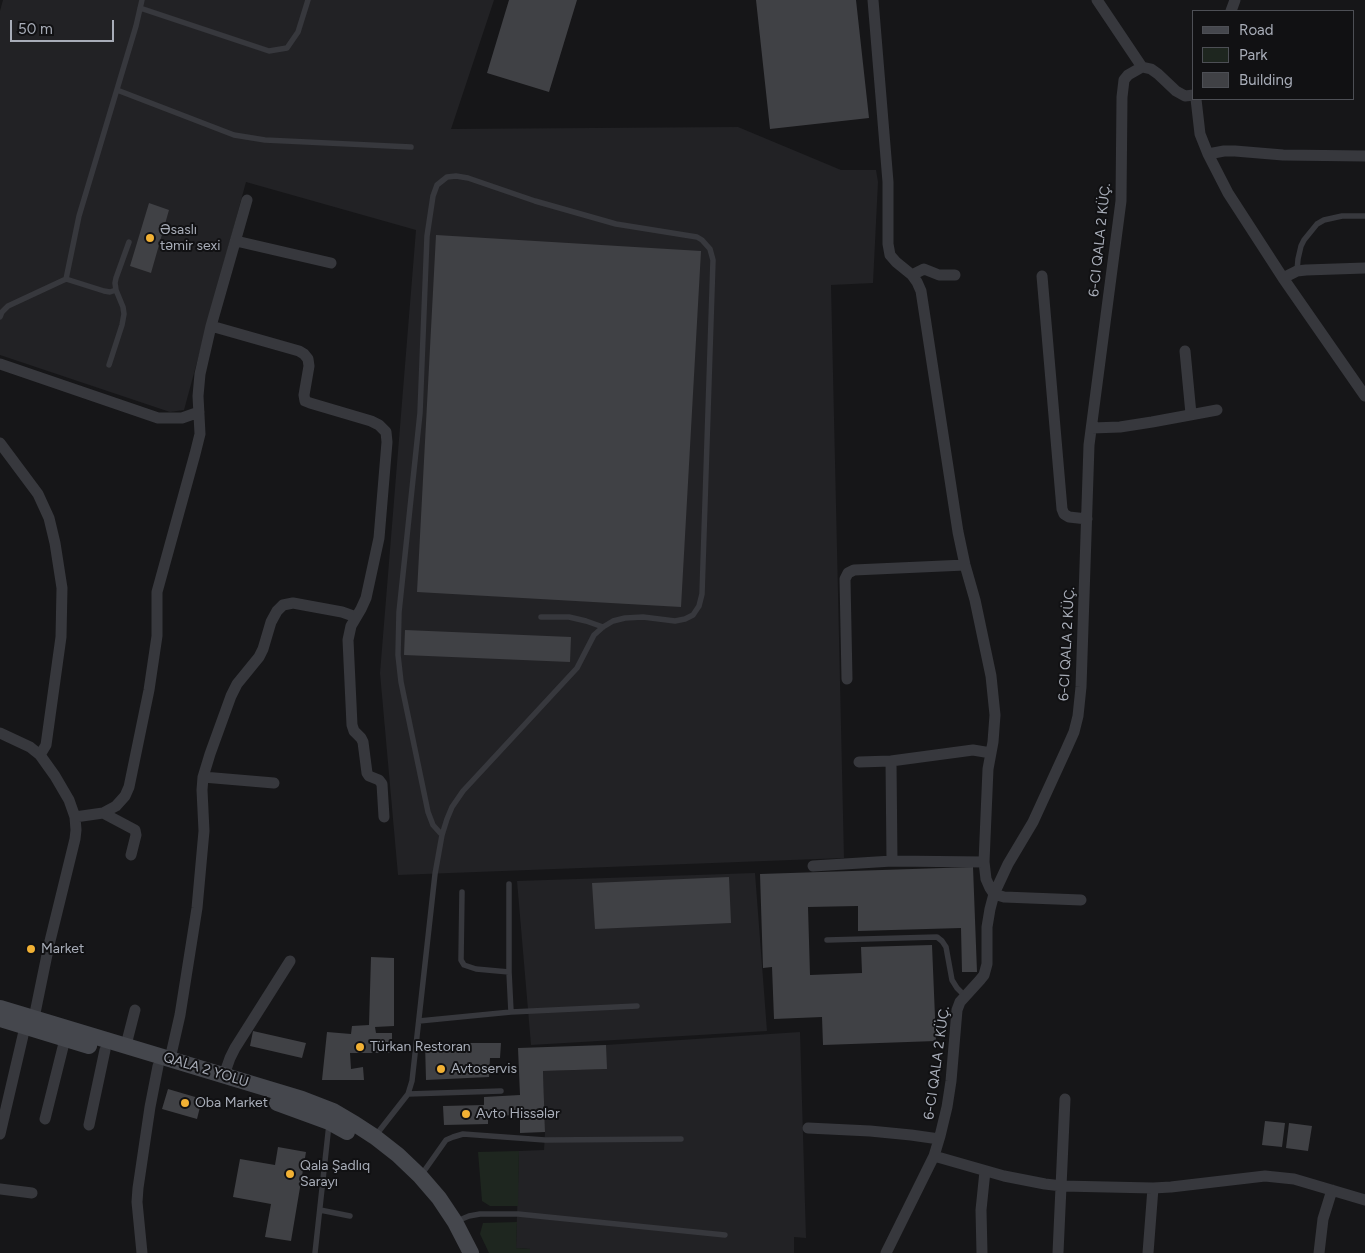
<!DOCTYPE html>
<html>
<head>
<meta charset="utf-8">
<style>
	body { margin:0 }
	#map { position:relative; width:1365px; height:1253px; overflow:hidden; background:#161618; font-family:Figtree,sans-serif }
	canvas { display:block }
	.legend { position:absolute; left:1192px; top:10px; width:162px; height:90px; box-sizing:border-box; background:#111113; border:1px solid #4d4f55; margin:0; padding:6px 9px; list-style:none; font-size:15px; color:#a8adb8 }
	.legend li { display:flex; align-items:center; gap:10px; height:25px }
	.legend b { width:25px; border:1px solid #4d4f55 }
	.scale { position:absolute; left:10px; top:20px; width:104px; height:22px; box-sizing:border-box; border:2px solid #a8adb8; border-top:0; padding-left:6px; font-size:15px; line-height:18px; white-space:nowrap; color:#a8adb8; -webkit-text-stroke:4px #111113; paint-order:stroke }
</style>
</head>
<body>
<div id="map">
<canvas width="1365" height="1253"></canvas>
<ul class="legend">
<li><b style="height:6px;background:#45474d"></b>Road</li>
<li><b style="height:14px;background:#1e261f"></b>Park</li>
<li><b style="height:14px;background:#404145"></b>Building</li>
</ul>
<div class="scale">50 m</div>
</div>
<script>
const ctx = document.querySelector('canvas').getContext('2d');
ctx.lineJoin = 'round';
function paint(path, color) { ctx.fillStyle = color; ctx.fill(path, 'evenodd'); }
const shape = rows => new Path2D(rows.map(r => 'M' + r).join(''));
function strokePath(path, color, width, dash) { ctx.strokeStyle = color; ctx.lineWidth = width; ctx.lineCap = dash ? 'butt' : 'round'; ctx.setLineDash(dash || []); ctx.stroke(path); }
function drawText(font, color, halo, rows, align = 'center') {
  ctx.font = font + ' Figtree,sans-serif'; ctx.lineWidth = 4; ctx.setLineDash([]); ctx.textBaseline = 'middle'; ctx.strokeStyle = halo; ctx.fillStyle = color; for (const [text, x, y, turn = 0] of rows) {
    ctx.save(); ctx.translate(x, y); ctx.rotate((+turn || 0) * Math.PI / 180); ctx.textAlign = isNaN(turn) ? turn : align; if (halo) ctx.strokeText(text, 0, 0); ctx.fillText(text, 0, 0); ctx.restore();
  }
}
paint(shape([
	[3,0,494,0,451,129,738,127,841,170,876,170,878,182,873,283,831,285,844,858,398,875,380,673,416,230,246,182,184,410,170,412,0,355,0,11],
	[755,873,767,1031,531,1045,517,881],
	[800,1032,806,1238,794,1237,794,1253,530,1253,530,1249,516,1248,519,1151,544,1150,545,1132,543,1071,606,1069,606,1045]
]), '#222225');
paint(shape([
	[519,1151,518,1206,490,1206,482,1201,478,1152],
	[517,1222,516,1248,530,1249,530,1253,489,1253,480,1234,483,1223]
]), '#1e261f');
paint(shape([
	[509,0,577,0,549,92,487,73],
	[756,0,856,0,869,118,770,129],
	[149,203,169,210,151,273,130,266],
	[436,235,701,251,681,607,417,592],
	[405,630,571,637,570,662,404,655],
	[973,867,977,972,962,972,961,928,858,931,858,906,808,907,810,975,862,973,861,947,932,945,936,1041,823,1045,822,1017,774,1019,772,967,763,968,760,874],
	[729,877,731,923,595,929,592,883],
	[371,957,394,958,394,1026,375,1027,376,1033,392,1033,392,1053,350,1053,351,1069,363,1067,364,1080,322,1080,327,1032,351,1034,352,1026,369,1025],
	[253,1031,306,1043,302,1058,250,1046],
	[425,1043,501,1043,500,1058,490,1058,489,1077,426,1080],
	[606,1045,607,1069,543,1071,545,1132,520,1133,520,1115,488,1116,488,1124,444,1125,443,1106,484,1105,484,1097,520,1095,518,1048],
	[168,1089,202,1099,197,1119,162,1109],
	[1265,1121,1285,1123,1282,1147,1262,1145],
	[1289,1123,1312,1126,1308,1151,1286,1148],
	[278,1147,306,1152,291,1241,265,1237,271,1204,233,1197,240,1159,275,1165]
]), '#404145');
strokePath(shape([
	[140,8,269,51,287,48,298,32,308,0],
	[117,90,234,135,265,140,411,147],
	[1297,271,1298,259,1301,246,1304,240,1317,224,1324,220,1342,216,1365,216],
	[66,279,79,216,136,26,142,0],
	[0,317,2,312,8,306,66,279,104,291,110,292,116,290],
	[109,365,122,325,124,314,123,307,116,290,115,283,116,278,129,242],
	[541,617,569,617,586,621,603,627],
	[462,892,461,960,464,965,476,969,509,972],
	[827,940,937,937,942,941,946,947,952,980,957,988,965,996],
	[511,1012,637,1006],
	[419,1021,511,1012,509,972,509,884],
	[408,1094,501,1091],
	[376,1135,408,1094,412,1081,435,874,442,835,447,819,452,807,463,791,577,668,594,635,603,627,613,621,625,618,643,617,675,621,685,619,693,615,699,606,702,594,713,260,710,249,702,240,697,237,616,224,535,201,468,178,456,176,447,177,437,185,433,196,427,236,420,413,399,612,398,655,401,682,428,812,433,825,442,835],
	[422,1174,446,1140,453,1137,463,1134,545,1140,681,1139],
	[320,1210,350,1216],
	[457,1221,469,1216,480,1214,518,1214,725,1235],
	[315,1253,329,1124]
]), '#37383d', 5.5);
strokePath(shape([
	[873,0,888,182,888,244,890,255,896,262,912,275,917,282,921,291,958,532,965,565,975,600,991,676,995,715,993,742,988,769,984,862,986,879,990,888,994,894,1004,897,1081,900],
	[1097,0,1142,67],
	[1231,11,1235,0],
	[1196,99,1200,134,1208,154,1228,193,1283,278,1365,396],
	[1208,154,1224,151,1235,151,1283,155,1365,156],
	[236,241,331,263],
	[912,275,924,269,939,275,955,275],
	[1042,276,1062,509,1064,514,1069,517,1087,519],
	[1283,278,1297,271,1306,270,1365,268],
	[211,326,299,351,304,354,308,359,309,366,304,395,305,401,310,403,371,421,379,425,386,432,387,442,379,538,366,598,361,609,351,626,348,640,352,725,354,731,361,738,363,742,367,773,369,776,379,780,382,784,384,817],
	[1185,351,1191,414],
	[0,364,158,418,182,418,199,412],
	[1092,428,1120,427,1152,422,1217,410],
	[0,443,38,494,49,518,55,543,62,588,61,637,46,745,40,755],
	[847,679,845,579,848,573,854,570,965,565],
	[0,733,30,747,40,755,55,776,69,800,75,817,76,830,75,839,49,945,34,1018],
	[891,761,892,861],
	[859,762,891,761,973,750,991,753],
	[203,777,274,783],
	[103,813,135,830,136,835,131,855],
	[75,817,103,813,116,806,125,796,129,787,149,690,157,636,157,592,195,454,200,434,198,396,200,374,211,326,247,200],
	[813,866,892,861,984,862],
	[126,1045,135,1010],
	[170,1059,180,1015,197,908,204,831,202,790,203,777,210,754,231,696,237,684,259,657,263,649,271,622,277,611,283,605,293,603,342,612,356,617],
	[224,1075,230,1058,235,1048,290,961],
	[45,1119,65,1039],
	[89,1125,105,1050],
	[808,1128,870,1131,911,1135,939,1139],
	[0,1134,25,1027],
	[934,1156,1004,1176,1045,1184,1062,1186,1153,1188,1171,1187,1265,1176,1294,1179,1365,1200],
	[0,1189,32,1193],
	[142,1253,137,1202,138,1188,150,1107,158,1066],
	[886,1253,934,1156,940,1136,947,1107,951,1081,957,1010,960,1002,980,980,984,975,987,964,987,927,990,909,994,894,1008,864,1033,822,1066,750,1074,732,1078,716,1081,687,1089,445,1121,201,1122,97,1124,80,1128,75,1142,67,1151,69,1158,74,1176,91,1185,96,1194,95],
	[982,1253,981,1210,985,1171],
	[1058,1253,1065,1099],
	[1148,1253,1153,1188],
	[1319,1253,1323,1219,1332,1190]
]), '#37383d', 11);
strokePath(shape([
	[0,1008,302,1099,333,1111,355,1124,375,1137,398,1155,420,1176,439,1198,455,1222,471,1253],
	[0,1019,89,1046],
	[277,1103,329,1122,347,1132]
]), '#45474d', 16);
for (const [x, y, r, color] of [
	[150,238,5,"#f2b134"],
	[31,949,5,"#f2b134"],
	[360,1047,5,"#f2b134"],
	[441,1069,5,"#f2b134"],
	[185,1103,5,"#f2b134"],
	[466,1114,5,"#f2b134"],
	[290,1174,5,"#f2b134"]
]) { const dot = new Path2D(); dot.arc(x, y, r, 0, 2 * Math.PI); ctx.fillStyle = color; ctx.fill(dot); strokePath(dot, '#111113', 2); }
drawText('14px', '#a8adb8', '#111113', [
	["Əsaslı",160,230],
	["təmir sexi",160,246],
	["Market",41,949],
	["Türkan Restoran",370,1047],
	["Avtoservis",451,1069],
	["Oba Market",195,1103],
	["Avto Hissələr",476,1114],
	["Qala Şadlıq",300,1166],
	["Sarayı",300,1182]
], 'left');
drawText('14px', '#a8adb8', '#111113', [
	["6-CI QALA 2 KÜÇ.",1100,240,-84],
	["6-CI QALA 2 KÜÇ.",1067,644,-87],
	["6-CI QALA 2 KÜÇ.",937,1063,-82],
	["QALA 2 YOLU",206,1070,17]
]);
</script>
</body>
</html>
